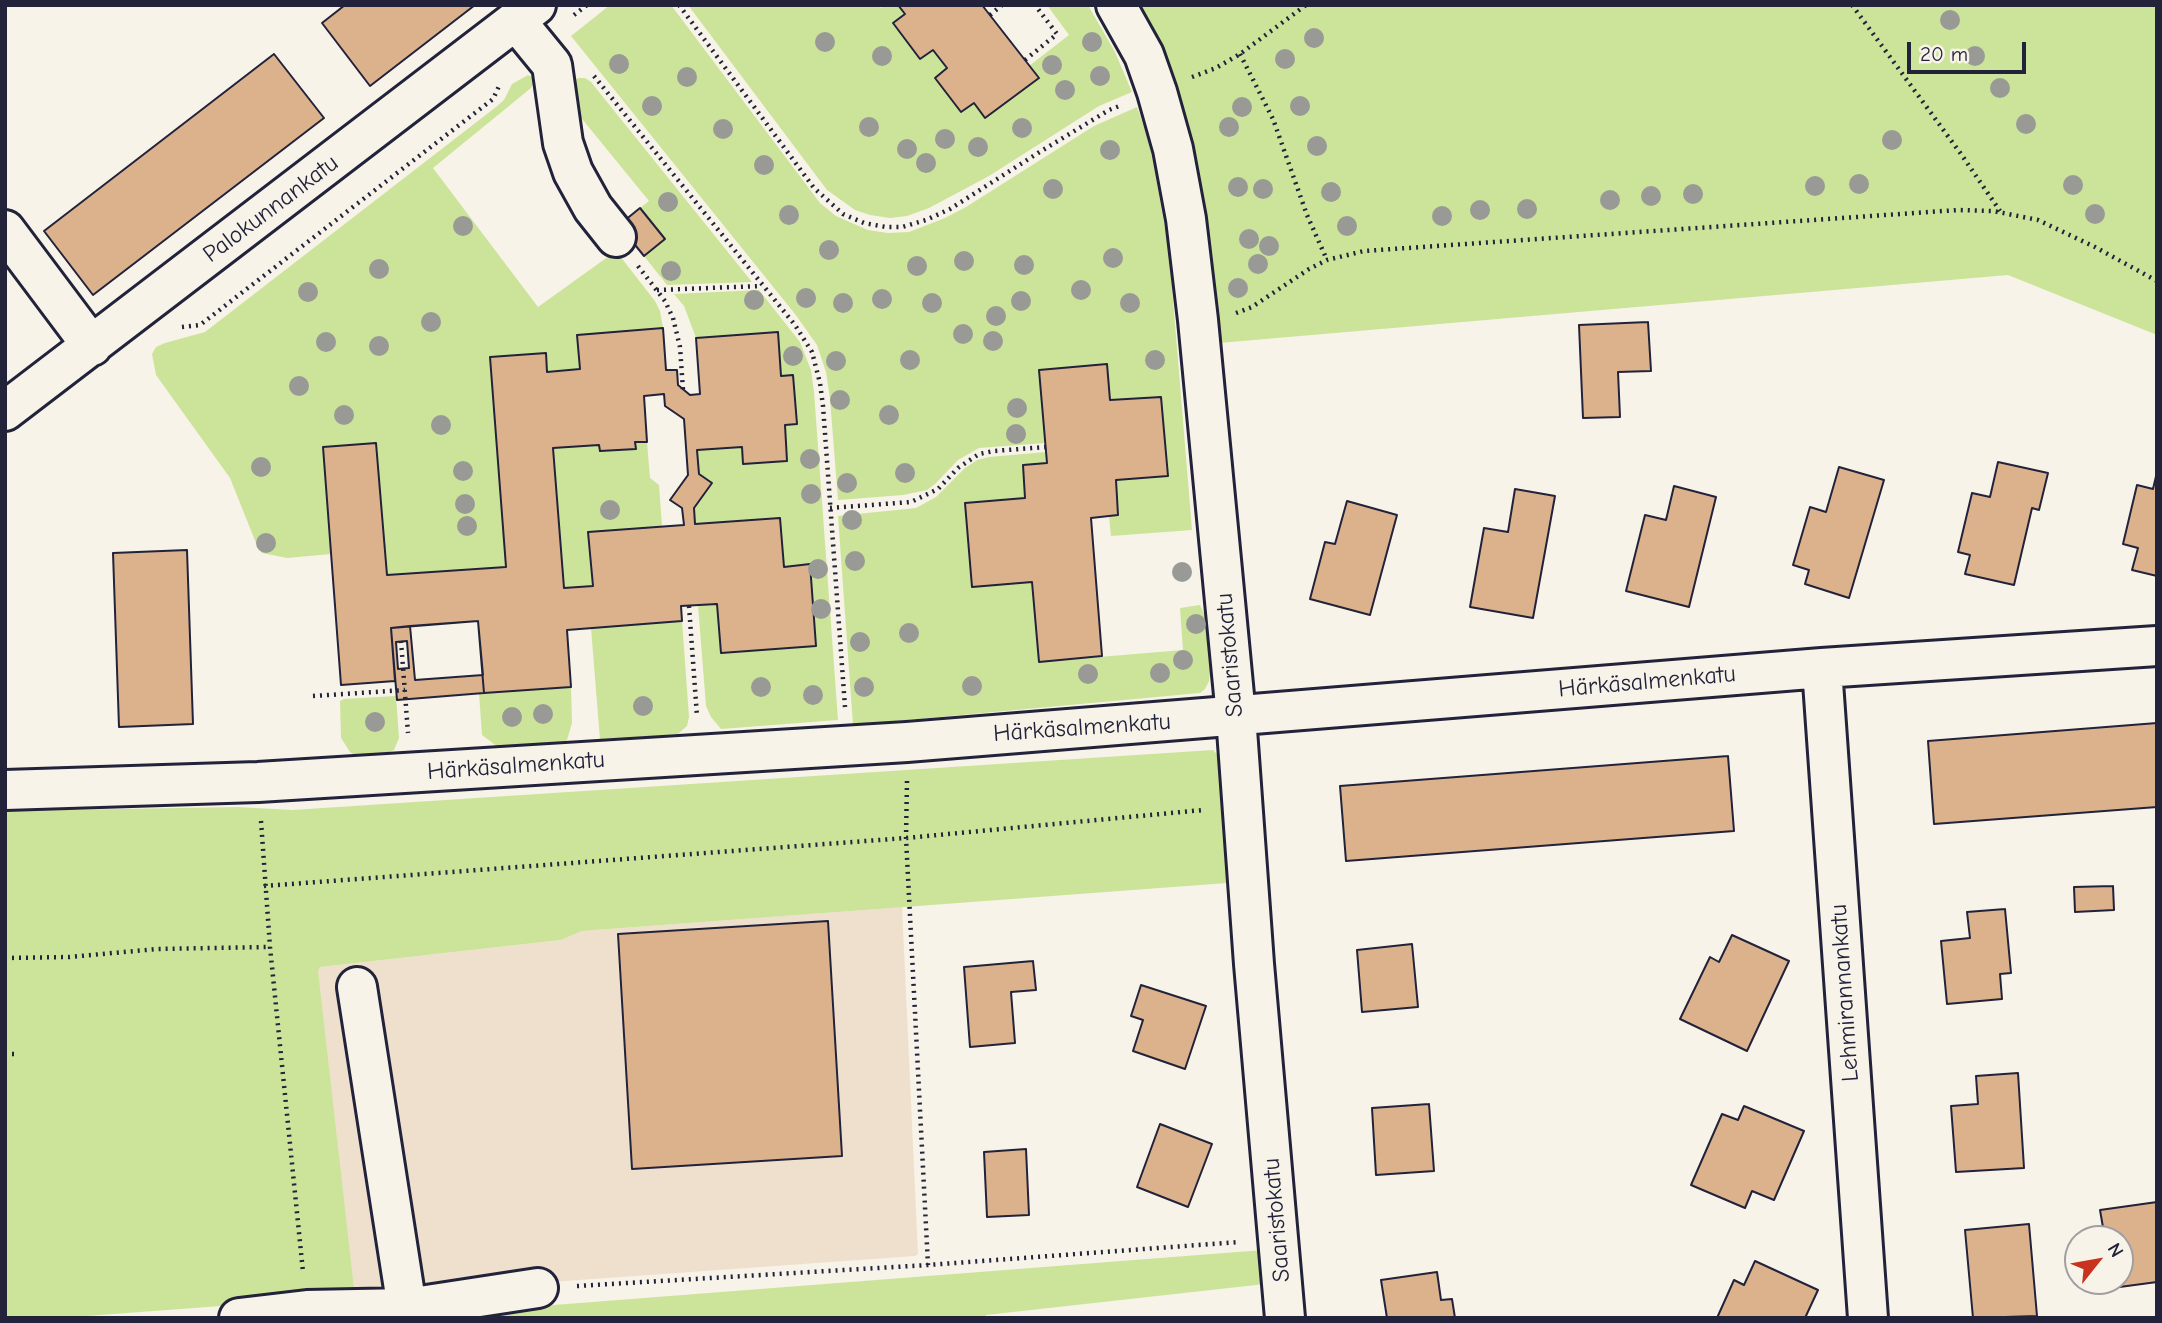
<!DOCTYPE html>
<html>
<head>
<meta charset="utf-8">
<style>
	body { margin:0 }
	#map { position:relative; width:2162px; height:1323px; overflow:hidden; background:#f7f3e8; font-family:"Comic Neue",sans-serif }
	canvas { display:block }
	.frame { position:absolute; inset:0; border:7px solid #22223b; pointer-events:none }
	.north { position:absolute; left:2064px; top:1225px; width:70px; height:70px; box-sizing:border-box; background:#f7f3e8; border:2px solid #a29fa3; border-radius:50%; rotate:59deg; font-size:19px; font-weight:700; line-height:28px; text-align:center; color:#22223b }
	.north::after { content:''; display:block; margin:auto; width:24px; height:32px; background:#c8321e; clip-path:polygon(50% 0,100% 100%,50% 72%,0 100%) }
	.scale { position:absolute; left:1907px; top:42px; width:119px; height:32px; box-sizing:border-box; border:4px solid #22223b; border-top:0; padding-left:9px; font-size:21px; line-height:24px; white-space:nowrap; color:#22223b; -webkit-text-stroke:5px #f7f3e8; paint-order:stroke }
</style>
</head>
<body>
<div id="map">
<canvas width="2162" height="1323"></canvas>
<div class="frame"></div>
<div class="north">N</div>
<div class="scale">20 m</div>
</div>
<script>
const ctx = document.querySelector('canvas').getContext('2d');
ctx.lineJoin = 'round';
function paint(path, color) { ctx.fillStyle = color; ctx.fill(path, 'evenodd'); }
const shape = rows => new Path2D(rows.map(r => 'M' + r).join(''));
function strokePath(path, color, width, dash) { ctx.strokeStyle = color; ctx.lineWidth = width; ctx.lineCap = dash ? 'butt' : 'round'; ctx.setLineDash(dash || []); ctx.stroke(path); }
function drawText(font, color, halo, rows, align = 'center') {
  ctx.font = font + ' "Comic Neue",sans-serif'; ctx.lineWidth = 7; ctx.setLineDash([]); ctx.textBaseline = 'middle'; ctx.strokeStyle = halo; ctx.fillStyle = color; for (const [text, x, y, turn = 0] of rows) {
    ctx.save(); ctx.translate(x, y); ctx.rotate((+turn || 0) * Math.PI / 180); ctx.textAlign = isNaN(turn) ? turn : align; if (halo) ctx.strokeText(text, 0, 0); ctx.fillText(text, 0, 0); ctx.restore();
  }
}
paint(shape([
	[902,907,918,1254,915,1256,355,1296,317,971,320,967,561,940,582,931]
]), '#efe0cd');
paint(shape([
	[610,5,671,5,820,203,836,216,868,230,888,233,909,232,945,218,966,207,1094,126,1137,107,1147,135,1154,166,1169,251,1192,530,1111,536,1109,516,1118,515,1116,480,1168,476,1161,397,1110,400,1046,443,979,448,958,460,935,484,927,490,903,495,838,500,830,399,826,372,817,345,795,314,571,36],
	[688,5,879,5,881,8,885,5,898,5,905,14,893,24,920,59,933,50,947,68,935,78,961,112,974,103,985,118,1038,78,1029,66,1069,35,1047,5,1088,5,1115,52,1132,92,1099,106,989,176,929,208,907,216,890,218,870,215,855,210,827,190],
	[1135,5,2153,5,2157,10,2157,335,2008,275,1219,343,1200,182,1180,100,1167,65],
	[528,75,532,77,534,82,531,88,433,168,538,307,616,251,655,301,660,311,663,328,578,335,580,369,547,372,546,354,490,358,506,567,387,575,376,443,323,447,331,554,287,558,262,553,256,543,230,478,156,375,152,354,156,347,165,343,205,332,496,107,504,100,512,84],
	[578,78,585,78,591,82,752,282,667,285,644,256,665,239,640,208,649,201,578,114,572,83],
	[759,290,800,342,811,370,814,392,838,720,721,729,711,717,706,706,698,605,717,604,816,645,810,565,784,567,780,518,695,524,694,508,711,483,699,474,697,450,742,447,743,464,787,461,785,425,797,423,793,376,781,376,778,332,696,338,684,306,674,294],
	[635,442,647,442,650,478,659,485,662,526,588,532,593,586,564,588,553,448,599,445,600,451,635,449],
	[1046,452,1047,463,1023,465,1025,498,972,587,1032,582,1039,662,1183,650,1180,608,1200,605,1206,618,1210,671,1209,681,1205,689,1200,693,853,725,838,516,916,508,936,497,965,468,977,460,989,457],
	[682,621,689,717,687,726,678,734,600,740,591,628],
	[571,687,572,723,567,740,560,743,511,747,498,747,482,735,479,693],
	[396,696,399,738,394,750,380,757,356,756,350,752,341,738,340,701,344,699],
	[1213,750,1218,755,1227,883,582,931,561,940,320,967,318,971,355,1296,60,1318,5,1318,5,811,238,807,292,810],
	[1263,1250,1265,1284,986,1315,986,1318,480,1318,515,1308]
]), '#cce49a');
const building = shape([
	[345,5,475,5,370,86,322,23,345,5],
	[898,5,982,5,1039,78,985,118,974,103,961,112,935,78,947,68,933,50,920,59,893,23,905,14,898,5],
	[274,54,324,118,93,295,44,231,274,54],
	[640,208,665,239,644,256,619,225,640,208],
	[1648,322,1651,371,1618,372,1620,417,1583,418,1579,325,1648,322],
	[663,328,666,370,677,370,678,385,690,395,700,394,696,338,778,332,781,376,793,375,797,424,785,425,787,461,743,464,742,447,697,450,699,474,712,483,694,508,695,524,780,518,784,567,810,564,816,646,721,653,717,604,681,606,682,621,567,630,571,687,484,693,478,621,410,626,391,628,395,681,341,685,323,447,376,443,387,575,506,567,490,357,546,353,547,372,580,369,577,335,663,328],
	[664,394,665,406,684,419,688,475,670,500,682,508,684,525,588,532,593,586,564,588,553,448,599,445,600,451,636,449,635,442,647,442,644,396,664,394],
	[1107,364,1110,400,1161,397,1168,476,1116,480,1118,515,1091,518,1102,656,1039,662,1032,582,972,587,965,503,1025,498,1023,465,1047,463,1039,370,1107,364],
	[1998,462,2048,473,2039,510,2032,508,2014,585,1965,574,1970,555,1958,552,1972,493,1990,497,1998,462],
	[1839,467,1884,480,1849,598,1805,584,1809,570,1793,565,1810,507,1826,512,1839,467],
	[2157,472,2157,576,2132,570,2138,548,2123,544,2137,485,2153,489,2157,472],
	[1674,486,1716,497,1689,607,1626,591,1645,515,1666,520,1674,486],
	[1515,489,1555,496,1533,618,1470,607,1484,528,1508,532,1515,489],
	[1347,501,1397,515,1370,615,1310,599,1325,542,1335,544,1347,501],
	[187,550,193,724,119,727,113,553,187,550],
	[478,621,484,693,397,700,391,628,478,621],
	[407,641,409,668,398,669,396,642,407,641],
	[478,621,483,675,415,680,410,626,478,621],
	[2157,723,2157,807,1934,824,1928,741,2157,723],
	[1728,756,1734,831,1346,861,1340,786,1728,756],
	[2113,886,2114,910,2075,912,2074,887,2113,886],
	[2005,909,2011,973,2000,974,2002,999,1947,1004,1941,941,1970,938,1967,912,2005,909],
	[828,921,842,1156,632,1169,618,934,828,921],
	[1732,935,1789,961,1747,1051,1680,1019,1710,957,1719,962,1732,935],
	[1412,944,1418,1007,1362,1012,1357,950,1412,944],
	[1033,961,1036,990,1011,992,1015,1043,970,1047,964,967,1033,961],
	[1141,985,1206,1006,1185,1069,1133,1051,1143,1020,1131,1016,1141,985],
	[2018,1073,2024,1168,1956,1172,1951,1106,1978,1104,1976,1076,2018,1073],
	[1429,1104,1434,1171,1376,1175,1372,1108,1429,1104],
	[1744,1106,1804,1131,1774,1200,1752,1191,1745,1208,1691,1185,1722,1114,1738,1120,1744,1106],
	[1160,1124,1212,1144,1188,1207,1137,1187,1160,1124],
	[1026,1149,1029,1215,987,1217,984,1152,1026,1149],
	[2157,1202,2157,1282,2112,1288,2111,1281,2120,1281,2120,1239,2105,1239,2100,1210,2157,1202],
	[2029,1224,2037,1316,1973,1318,1965,1230,2029,1224],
	[1755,1261,1818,1290,1805,1318,1717,1318,1734,1280,1744,1285,1755,1261],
	[1437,1272,1441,1300,1452,1299,1455,1318,1387,1318,1381,1280,1437,1272]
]);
paint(building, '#dcb28d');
strokePath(building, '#22223b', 2);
const minor = shape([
	[1116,5,1144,55,1157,92,1173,149,1186,219,1198,320,1236,716,1254,964,1285,1318],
	[516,21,552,65,563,143,573,172,593,208,616,237],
	[5,230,92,346],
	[5,411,536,5],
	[1822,668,1868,1318],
	[5,790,258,782,907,742,1822,668,2157,646],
	[357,987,407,1308],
	[239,1318,307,1310,407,1308,538,1288]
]);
strokePath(minor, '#22223b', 44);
strokePath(shape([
	[679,5,814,188,843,214,864,223,886,227,902,227,926,220,950,209,1038,153,1109,110,1122,105],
	[1852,5,1961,154,2000,211],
	[574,15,587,5],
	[990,15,1002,5],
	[1240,54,1273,119,1307,215,1327,260],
	[1025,60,1057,34,1035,5],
	[594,76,795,325,812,352,820,383,823,406,845,707],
	[1192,77,1216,68,1240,54,1306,5],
	[638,266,665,301,673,318,680,347,683,390],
	[657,290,762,286],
	[1236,313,1252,307,1309,269,1327,260,1364,251,1958,210,1993,211,2038,220,2095,247,2157,281],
	[182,327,200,325,493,99,500,84],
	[830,508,911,502,938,489,958,468,979,454,994,451,1046,447],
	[689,606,697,716],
	[401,641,408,733],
	[313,696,405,690],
	[907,781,906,838,928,1265],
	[261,821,270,947,303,1272],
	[264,886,906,838,1203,810],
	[5,958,69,957,157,949,270,947],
	[5,1054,17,1054],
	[577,1286,928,1265,1239,1242]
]), '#22223b', 4.5, [2, 5]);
strokePath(minor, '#f7f3e8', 38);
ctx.fillStyle = '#999a96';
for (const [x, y] of [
	[1950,20],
	[1314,38],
	[825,42],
	[1092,42],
	[882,56],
	[1975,56],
	[1285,59],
	[619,64],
	[1052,65],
	[1100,76],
	[687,77],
	[2000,88],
	[1065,90],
	[652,106],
	[1300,106],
	[1242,107],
	[2026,124],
	[869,127],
	[1229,127],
	[1022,128],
	[723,129],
	[945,139],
	[1892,140],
	[1317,146],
	[978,147],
	[907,149],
	[1110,150],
	[926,163],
	[764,165],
	[1859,184],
	[2073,185],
	[1815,186],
	[1238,187],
	[1053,189],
	[1263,189],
	[1331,192],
	[1693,194],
	[1651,196],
	[1610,200],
	[668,202],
	[1527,209],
	[1480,210],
	[2095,214],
	[789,215],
	[1442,216],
	[463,226],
	[1347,226],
	[1249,239],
	[1269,246],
	[829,250],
	[1113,258],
	[964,261],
	[1258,264],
	[1024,265],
	[917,266],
	[379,269],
	[671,271],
	[1238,288],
	[1081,290],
	[308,292],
	[806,298],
	[882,299],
	[754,300],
	[1021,301],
	[843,303],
	[932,303],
	[1130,303],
	[996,316],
	[431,322],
	[963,334],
	[993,341],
	[326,342],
	[379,346],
	[793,356],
	[910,360],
	[1155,360],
	[836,361],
	[299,386],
	[840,400],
	[1017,408],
	[344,415],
	[889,415],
	[441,425],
	[1016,434],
	[810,459],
	[261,467],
	[463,471],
	[905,473],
	[847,483],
	[811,494],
	[465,504],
	[610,510],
	[852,520],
	[467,526],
	[266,543],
	[855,561],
	[818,569],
	[1182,572],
	[821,609],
	[1196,624],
	[909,633],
	[860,642],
	[1183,660],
	[1160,673],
	[1088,674],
	[972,686],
	[761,687],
	[864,687],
	[813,695],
	[643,706],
	[543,714],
	[512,717],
	[375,722]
]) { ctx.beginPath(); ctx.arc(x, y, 10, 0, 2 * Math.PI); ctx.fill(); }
drawText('24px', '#22223b', '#f7f3e8', [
	["Palokunnankatu",271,209,-37],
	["Saaristokatu",1230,655,-95],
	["Härkäsalmenkatu",1647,682,-5],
	["Härkäsalmenkatu",1082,728,-4],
	["Härkäsalmenkatu",516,766,-4],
	["Lehmirannankatu",1845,993,-94],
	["Saaristokatu",1277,1220,-95]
]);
</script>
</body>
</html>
